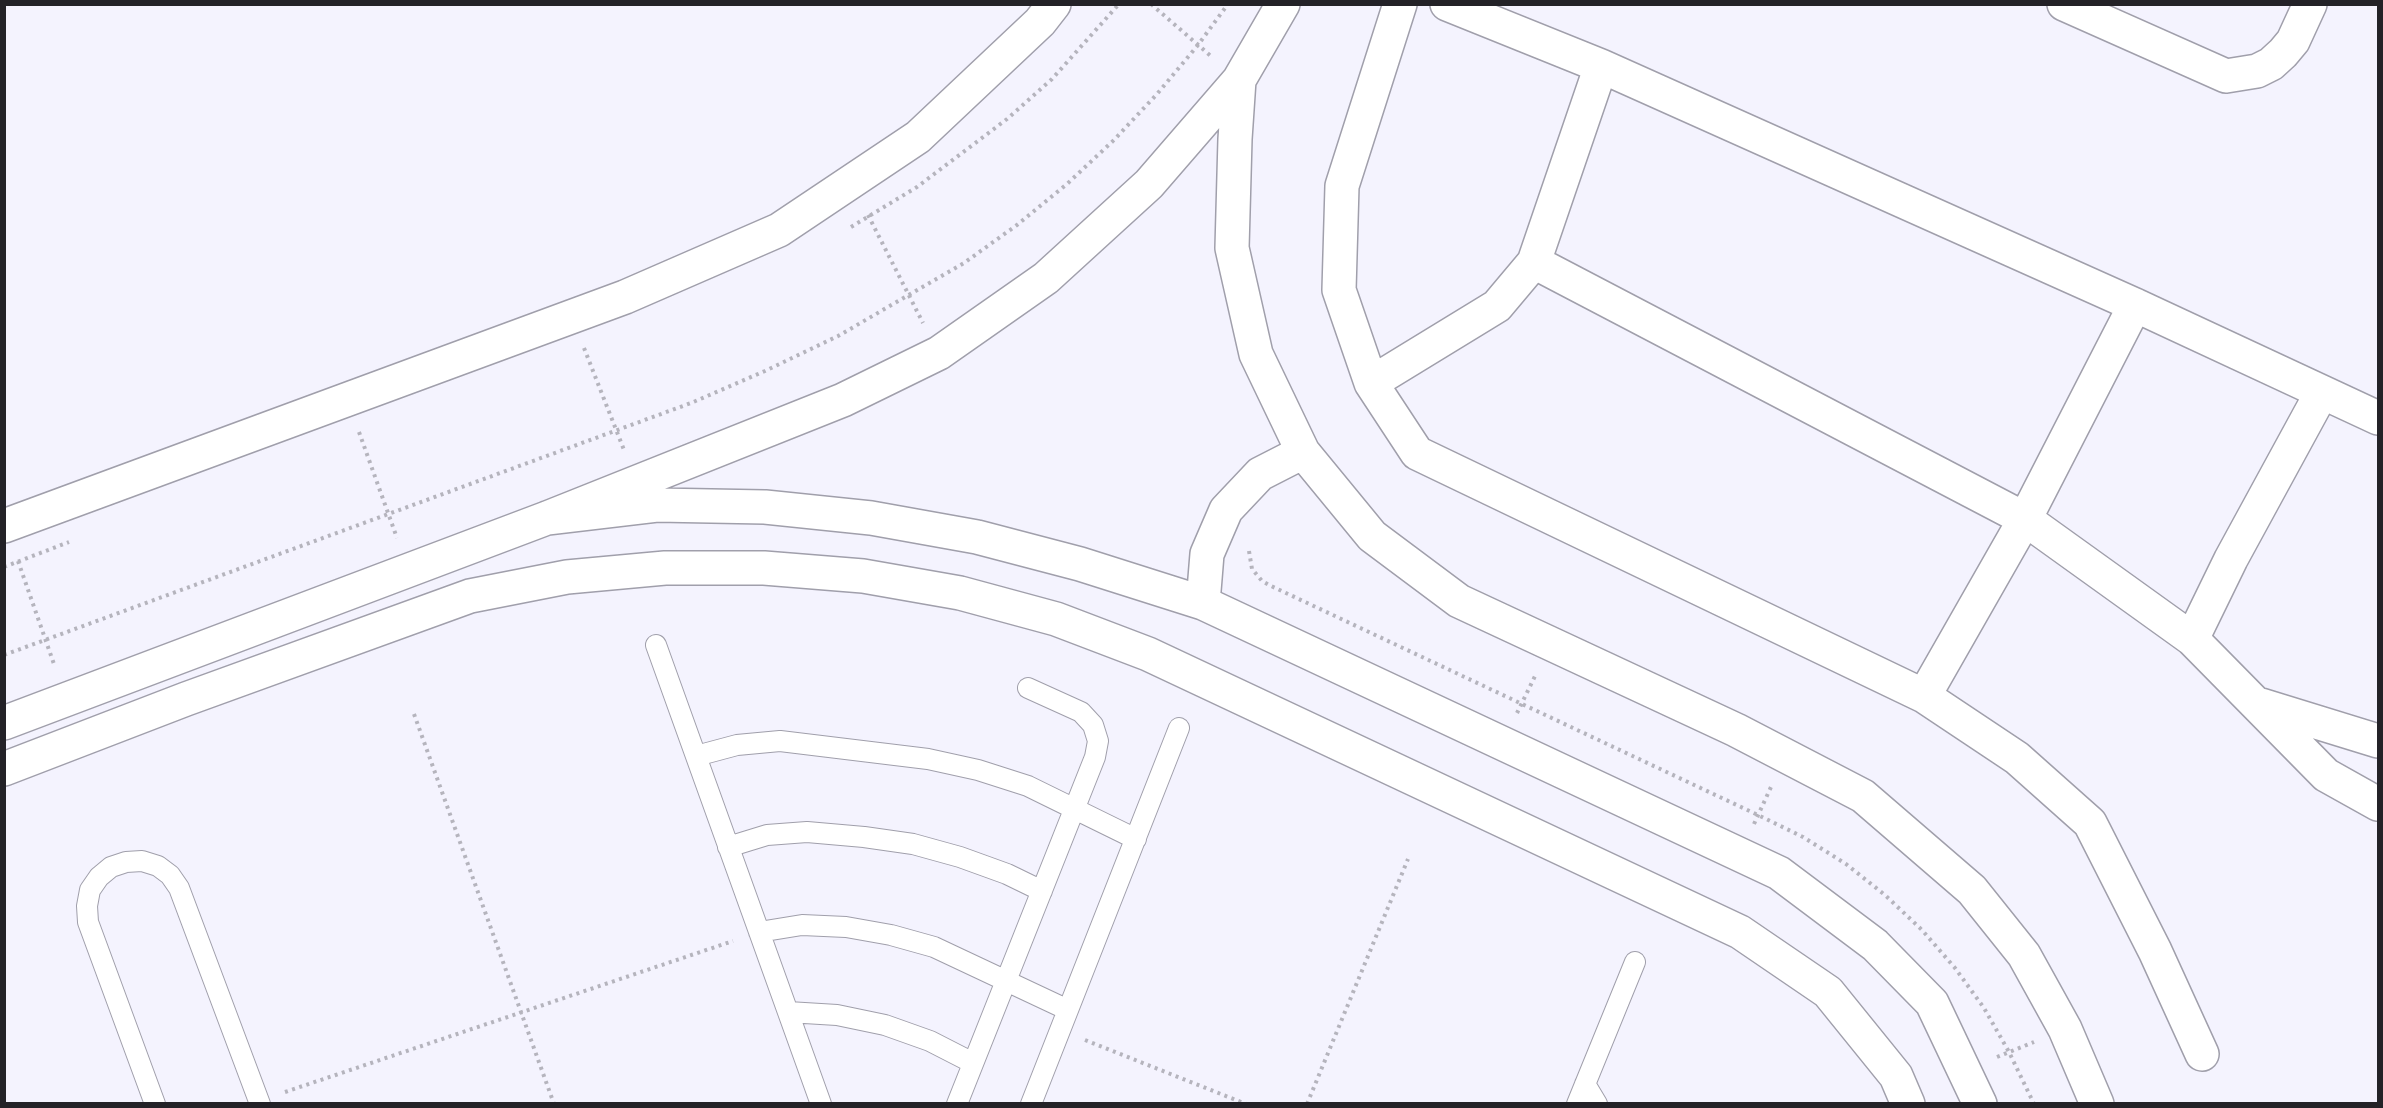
<!DOCTYPE html>
<html>
<head>
<meta charset="utf-8">
<style>
	body { margin:0 }
	#map { position:relative; width:2383px; height:1108px; overflow:hidden; background:#f4f3fe; font-family:Quicksand,sans-serif }
	canvas { display:block }
	.frame { position:absolute; inset:0; border:6px solid #232227; pointer-events:none }
</style>
</head>
<body>
<div id="map">
<canvas width="2383" height="1108"></canvas>
<div class="frame"></div>
</div>
<script>
const ctx = document.querySelector('canvas').getContext('2d');
ctx.lineJoin = 'round';
const shape = rows => new Path2D(rows.map(r => 'M' + r).join(''));
function strokePath(path, color, width, dash) { ctx.strokeStyle = color; ctx.lineWidth = width; ctx.lineCap = dash ? 'butt' : 'round'; ctx.setLineDash(dash || []); ctx.stroke(path); }
const lane = shape([
	[656,645,821,1104],
	[696,756,737,745,780,741,928,759,978,770,1028,786,1136,839],
	[728,847,767,835,807,832,864,837,913,844,960,857,1007,874,1042,891],
	[759,932,802,925,846,927,891,935,934,947,1068,1010],
	[788,1012,837,1015,885,1025,930,1041,973,1063],
	[1585,1084,1597,1104],
	[155,1104,88,922,87,906,90,890,99,877,111,867,126,862,142,861,158,866,170,875,179,888,260,1104],
	[957,1104,1095,757,1098,741,1093,725,1081,712,1028,688],
	[1031,1104,1179,728],
	[1577,1104,1635,962]
]);
const street = shape([
	[1400,4,1342,186,1339,290,1371,383,1417,453,1924,696,2017,758,2090,823,2155,951,2202,1054],
	[1447,4,1601,66,2135,305,2378,418],
	[2064,4,2226,76,2257,71,2271,64,2283,53,2293,41,2310,4],
	[1239,80,1235,139,1232,248,1256,354,1303,452,1372,536,1459,601,1736,730,1863,796,1972,890,2024,955,2065,1029,2097,1104],
	[1534,262,2025,519,2192,639],
	[1371,383,1497,306,1534,262,1601,66],
	[2322,392,2231,559,2192,639,2326,775,2378,804],
	[547,518,657,505,765,507,871,518,977,537,1080,564,1203,603,1779,873,1875,945,1932,1003,1980,1104],
	[4,526,625,297,779,230,918,137,1040,22,1054,4],
	[1203,603,1207,554,1226,510,1260,474,1303,452],
	[1924,696,2025,519,2135,305],
	[2261,705,2378,741],
	[4,723,547,518,843,400,939,353,1046,278,1149,184,1239,80,1283,4],
	[4,769,186,699,470,596,567,577,665,568,764,568,863,576,960,593,1056,619,1148,654,1740,932,1828,992,1896,1076,1908,1104]
]);
strokePath(lane, '#a09fab', 22);
strokePath(street, '#a09fab', 36);
strokePath(shape([
	[1151,4,1212,57],
	[868,215,923,323],
	[851,227,917,187,1007,119,1052,79,1119,4],
	[584,348,624,450],
	[359,432,397,538],
	[1249,551,1252,569,1262,581,1269,585,1758,815,1803,837,1846,864,1885,895,1922,930,1955,968,1984,1008,2009,1052,2034,1104],
	[18,561,55,667],
	[4,567,69,542],
	[4,655,691,403,765,371,838,336,964,263,1017,225,1067,184,1114,140,1157,94,1198,45,1228,4],
	[1517,713,1536,674],
	[414,714,554,1104],
	[1754,824,1771,787],
	[1085,1040,1246,1104],
	[1997,1057,2034,1042],
	[285,1092,733,941],
	[1307,1104,1408,859]
]), '#b5b4bd', 4, [3, 4.5]);
strokePath(lane, '#fff', 20);
strokePath(street, '#fff', 33);
</script>
</body>
</html>
